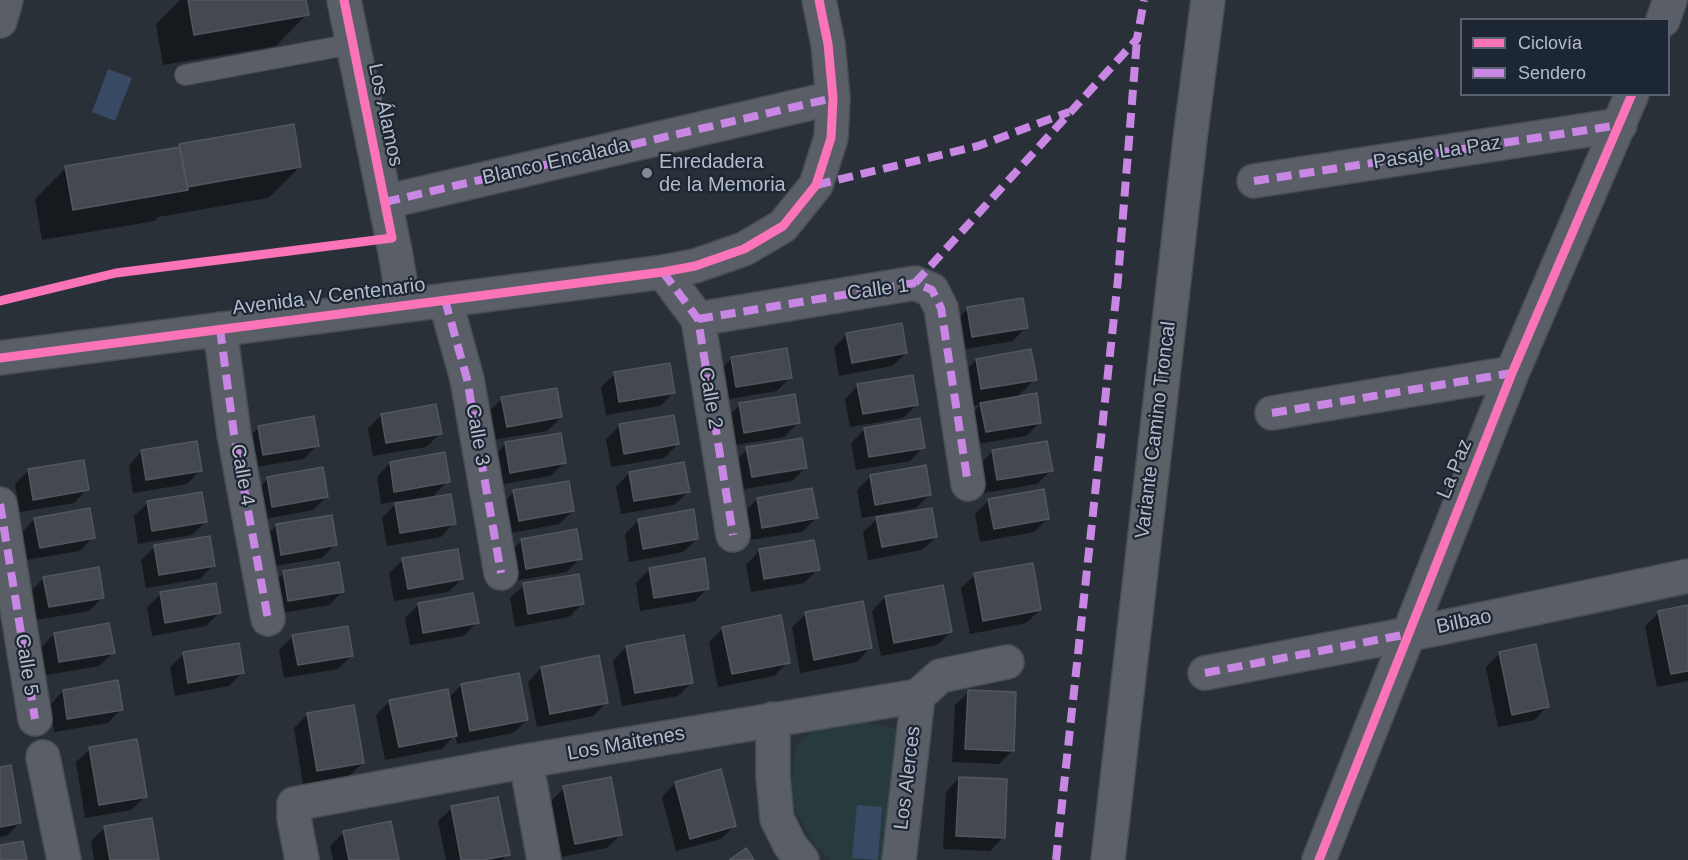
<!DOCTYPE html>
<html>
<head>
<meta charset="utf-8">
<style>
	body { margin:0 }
	#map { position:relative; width:1688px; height:860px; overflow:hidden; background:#2a3038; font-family:Arial,sans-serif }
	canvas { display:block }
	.legend { position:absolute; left:1460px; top:18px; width:210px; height:78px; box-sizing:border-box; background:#1d2633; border:2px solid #59626f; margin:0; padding:8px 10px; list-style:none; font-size:18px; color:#b4bcc9 }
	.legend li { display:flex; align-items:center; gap:12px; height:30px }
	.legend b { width:30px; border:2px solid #59626f }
</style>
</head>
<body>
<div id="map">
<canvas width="1688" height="860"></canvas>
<ul class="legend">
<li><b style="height:8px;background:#fb73b8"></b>Ciclovía</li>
<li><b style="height:8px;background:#c787e3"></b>Sendero</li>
</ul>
</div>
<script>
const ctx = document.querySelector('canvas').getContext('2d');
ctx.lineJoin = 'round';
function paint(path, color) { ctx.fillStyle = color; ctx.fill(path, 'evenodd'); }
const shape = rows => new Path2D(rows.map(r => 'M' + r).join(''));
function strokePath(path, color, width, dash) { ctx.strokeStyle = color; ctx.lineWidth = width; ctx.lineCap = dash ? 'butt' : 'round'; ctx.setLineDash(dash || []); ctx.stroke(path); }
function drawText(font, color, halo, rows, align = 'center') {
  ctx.font = font + ' Arial,sans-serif'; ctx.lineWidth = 4.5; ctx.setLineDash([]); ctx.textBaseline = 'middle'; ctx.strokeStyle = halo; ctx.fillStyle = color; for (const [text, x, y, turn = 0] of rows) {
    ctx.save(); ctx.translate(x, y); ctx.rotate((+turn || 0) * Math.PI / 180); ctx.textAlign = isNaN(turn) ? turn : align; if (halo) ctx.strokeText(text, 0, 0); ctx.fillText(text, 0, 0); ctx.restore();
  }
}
paint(shape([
	[855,721,905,730,888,860,831,860,813,843,790,800,796,745,822,725]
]), '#273a3e');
paint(shape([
	[108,69,132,78,115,121,92,112],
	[857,805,882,807,878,860,852,858]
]), '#384963');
paint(shape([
	[180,0,305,0,307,14,276,46,163,65,156,24],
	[180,145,300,167,268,198,158,217,155,221,42,240,35,199,66,168,176,149],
	[968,309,1026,327,1013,341,959,350,954,322],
	[847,334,906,353,892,366,839,376,834,348],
	[732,358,790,377,777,391,723,400,718,372],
	[976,360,1035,379,1016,398,1040,422,1026,436,972,445,968,418,980,405,962,408,957,380],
	[615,374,673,393,660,406,606,415,601,387],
	[858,385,917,404,903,418,850,427,845,399],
	[502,399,561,417,547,431,493,440,488,412],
	[740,405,798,423,784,437,731,446,726,418],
	[381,415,440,434,426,447,373,456,368,429],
	[673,416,678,444,664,458,611,467,606,439,619,426],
	[259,427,317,445,304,459,250,468,245,441],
	[865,429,923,447,910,461,856,470,851,443],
	[506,444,564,463,550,476,497,485,492,457],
	[747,449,806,467,792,481,738,490,734,463],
	[142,451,200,470,187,484,133,493,129,465],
	[992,452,1051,470,1037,484,984,493,979,465],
	[390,463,448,481,431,498,454,523,441,537,387,546,382,518,398,501,381,504,377,477],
	[29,470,87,489,74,503,20,512,15,484],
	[629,473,688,492,674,505,621,514,616,487],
	[871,476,929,495,916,508,862,518,857,490],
	[268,479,326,497,313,510,259,520,254,492],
	[514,492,573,511,559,524,506,534,501,505],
	[757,499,816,518,802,532,749,540,744,513],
	[989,500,1047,519,1034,532,980,542,975,514],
	[148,503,206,521,192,535,138,544,134,516],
	[35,519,93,537,80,551,26,560,21,533],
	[877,519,936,537,922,550,868,560,863,532],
	[639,520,697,539,683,552,629,562,625,534],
	[277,525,335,544,322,558,268,567,263,539],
	[522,540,580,558,567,572,513,581,508,554],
	[155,547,213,565,200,579,146,588,141,560],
	[759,551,818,569,804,583,751,592,746,565],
	[403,560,462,579,448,592,394,601,389,573],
	[650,569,708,588,694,602,640,611,636,583],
	[284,573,342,592,329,605,275,614,271,586],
	[975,575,1040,610,1026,623,970,634,961,588],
	[44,578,103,597,89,611,35,620,30,592],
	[524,585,582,604,569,617,515,627,510,598],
	[161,594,219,613,206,626,152,636,147,607],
	[885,597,951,632,937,645,881,656,872,611],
	[419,604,477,622,464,636,410,645,405,618],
	[1688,607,1688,681,1657,687,1645,626,1659,613],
	[806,614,870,648,857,662,800,673,792,627],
	[723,628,788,662,774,676,718,687,709,642],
	[54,634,113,653,99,666,46,675,41,648],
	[293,636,352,655,338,669,284,678,279,650],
	[626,647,692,682,678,696,622,706,613,661],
	[1500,653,1548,706,1534,720,1498,727,1486,667],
	[184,654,242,673,229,686,175,696,170,667],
	[541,668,607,702,593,716,537,727,528,682],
	[461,685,527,720,513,733,457,744,455,735,442,749,385,760,376,715,390,701,448,699],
	[63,691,121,709,108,723,54,732,50,705],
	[969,692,1012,751,999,764,952,762,955,705],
	[353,707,363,763,349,776,303,784,294,728,307,715],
	[90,749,145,797,131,810,85,818,76,762],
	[0,769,20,823,6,836,0,837],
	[959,778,1003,837,990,851,943,849,946,792],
	[675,783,734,826,721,839,676,851,662,797],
	[564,788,621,834,607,848,561,857,551,801],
	[452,808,508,854,502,860,446,860,438,821],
	[105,828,158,860,94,860,91,841],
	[344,832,397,860,333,860,330,846]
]), '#0007');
const building = shape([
	[188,0,306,0,309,15,194,35,188,0],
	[294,124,301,167,187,187,179,144,294,124],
	[180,147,188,190,73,210,65,166,180,147],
	[1023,298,1028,328,972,337,967,307,1023,298],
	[902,323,907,353,852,363,846,333,902,323],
	[787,348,792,378,736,387,731,357,787,348],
	[1031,349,1037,380,981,389,976,359,1031,349],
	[670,363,675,393,619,402,614,372,670,363],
	[913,375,918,405,863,414,857,384,913,375],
	[557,388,562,417,507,427,501,397,557,388],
	[1037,393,1041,423,986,432,980,403,1037,393],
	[795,394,800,423,744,433,739,403,795,394],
	[436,404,442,434,386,443,381,414,436,404],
	[674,415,679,444,624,454,619,424,674,415],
	[314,416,319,446,263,455,258,426,314,416],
	[920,418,925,448,869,457,864,428,920,418],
	[561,433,566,463,510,473,505,442,561,433],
	[802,438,807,468,752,477,746,447,802,438],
	[197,441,202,471,146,480,141,450,197,441],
	[1047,441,1053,471,997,480,992,450,1047,441],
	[445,452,450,482,394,492,390,462,445,452],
	[84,460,89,490,33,500,28,469,84,460],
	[684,462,690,492,634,501,629,472,684,462],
	[926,465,931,495,875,505,870,475,926,465],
	[323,467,328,497,272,507,267,477,323,467],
	[569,481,574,511,519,521,513,490,569,481],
	[812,488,818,518,762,528,757,498,812,488],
	[1044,489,1049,519,994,529,988,499,1044,489],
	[202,492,207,522,152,531,147,501,202,492],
	[451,494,456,524,400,533,395,503,451,494],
	[90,508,95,538,40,548,34,518,90,508],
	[932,508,937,537,882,547,876,517,932,508],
	[694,509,698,539,643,549,638,519,694,509],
	[332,515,337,545,281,555,276,524,332,515],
	[577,529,582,559,526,569,521,539,577,529],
	[210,536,215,566,159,575,154,545,210,536],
	[814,540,820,570,764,579,759,549,814,540],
	[458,549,463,579,408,589,402,558,458,549],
	[705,558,709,589,654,598,649,568,705,558],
	[339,562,344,592,288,601,283,571,339,562],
	[1033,563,1041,610,983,621,974,573,1033,563],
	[99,567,104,598,49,607,43,577,99,567],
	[579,574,584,604,528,614,523,583,579,574],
	[216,583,221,613,165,623,160,592,216,583],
	[943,585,952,632,894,643,885,596,943,585],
	[473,593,479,623,423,633,418,603,473,593],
	[863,601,872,648,814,660,805,612,863,601],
	[1688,605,1688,671,1671,674,1658,611,1688,605],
	[781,615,790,663,732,674,722,627,781,615],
	[109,623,115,653,59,662,54,633,109,623],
	[348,626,353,656,298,665,292,635,348,626],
	[684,635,693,683,635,693,626,646,684,635],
	[239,643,244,673,188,683,183,652,239,643],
	[1536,644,1549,707,1512,715,1499,652,1536,644],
	[599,655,608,703,550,714,541,667,599,655],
	[519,673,528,720,470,731,461,684,519,673],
	[118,680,123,710,67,719,63,690,118,680],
	[448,689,457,736,399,747,389,700,448,689],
	[968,690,1016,692,1014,751,965,749,968,690],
	[354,705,364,763,317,771,307,713,354,705],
	[137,739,147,797,99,805,89,747,137,739],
	[11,765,21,823,0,827,0,767,11,765],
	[721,769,736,826,690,839,675,782,721,769],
	[611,777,622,835,575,844,563,786,611,777],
	[959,777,1007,779,1005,838,956,836,959,777],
	[498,797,510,855,483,860,461,860,451,806,498,797],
	[152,818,159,860,110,860,104,826,152,818],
	[391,821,399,860,349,860,343,831,391,821],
	[23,841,27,860,0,860,0,845,23,841],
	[746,848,754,860,729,860,746,848]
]);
paint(building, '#444950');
strokePath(building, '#52575f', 1.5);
const service = shape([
	[185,75,352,44]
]);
const minor = shape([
	[344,0,395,251,404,305],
	[1663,20,1670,0],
	[1254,181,1620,125],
	[385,202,833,98],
	[663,272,698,319,733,535],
	[445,300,467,379,501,573],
	[698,319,915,283,932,290,941,308,968,484],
	[220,329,234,434,268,619],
	[0,358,663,272,695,266,744,249,783,226,816,185,831,138,833,98,828,44,819,0],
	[1272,413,1512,373],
	[0,504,35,719],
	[1205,673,1440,628,1688,576],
	[773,719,773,776,777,819,790,845,802,860],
	[43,757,64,860],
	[526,761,544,860],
	[302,860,294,818,294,804,526,761,918,696,940,676,1007,662],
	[899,860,918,696],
	[1319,860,1512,373,1632,94]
]);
const secondary = shape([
	[0,21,6,0]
]);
const primary = shape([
	[1108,860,1190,139,1208,0]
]);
strokePath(service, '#484c53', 22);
strokePath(minor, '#484c53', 36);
strokePath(secondary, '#484c53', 36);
strokePath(primary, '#484c55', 36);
strokePath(service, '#5a5e66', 20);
strokePath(minor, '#5a5e66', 33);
strokePath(secondary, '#595d64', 33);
strokePath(primary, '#5c6168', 33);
strokePath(shape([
	[1254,181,1620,125],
	[816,185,978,146,1069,112],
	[385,202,833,98],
	[663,272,698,319,733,535],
	[915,283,1137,39,1144,0],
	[445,300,467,379,501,573],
	[698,319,915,283,932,290,941,308,968,484],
	[220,329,234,434,268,619],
	[1272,413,1512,373],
	[0,504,35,719],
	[1205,673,1408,634],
	[1056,860,1118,279,1137,39]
]), '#c787e3', 8, [15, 8]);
strokePath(shape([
	[0,301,116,273,392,238,344,0],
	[0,358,663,272,695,266,744,249,783,226,816,185,831,138,833,98,828,44,819,0],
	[1319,860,1512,373,1632,94]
]), '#fb73b8', 9);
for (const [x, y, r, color] of [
	[647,173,6,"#848b96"]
]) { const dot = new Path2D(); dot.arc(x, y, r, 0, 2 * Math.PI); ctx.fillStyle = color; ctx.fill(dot); strokePath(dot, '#1d2633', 2); }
drawText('20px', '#b4bcc9', '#1d2633', [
	["Los Álamos",385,115,78],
	["Pasaje La Paz",1437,153,-9],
	["Blanco Encalada",556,162,-13],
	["Calle 1",878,290,-8],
	["Avenida V Centenario",329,297,-7],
	["Calle 2",710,398,80],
	["Variante Camino Troncal",1156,430,-83],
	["Calle 3",477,435,80],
	["La Paz",1455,469,-68],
	["Calle 4",242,475,80],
	["Bilbao",1464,622,-12],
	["Calle 5",26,665,81],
	["Los Maitenes",626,744,-10],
	["Los Alerces",908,778,-83]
]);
drawText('20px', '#b4bcc9', '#1d2633', [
	["Enredadera",659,162],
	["de la Memoria",659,185]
], 'left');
</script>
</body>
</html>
